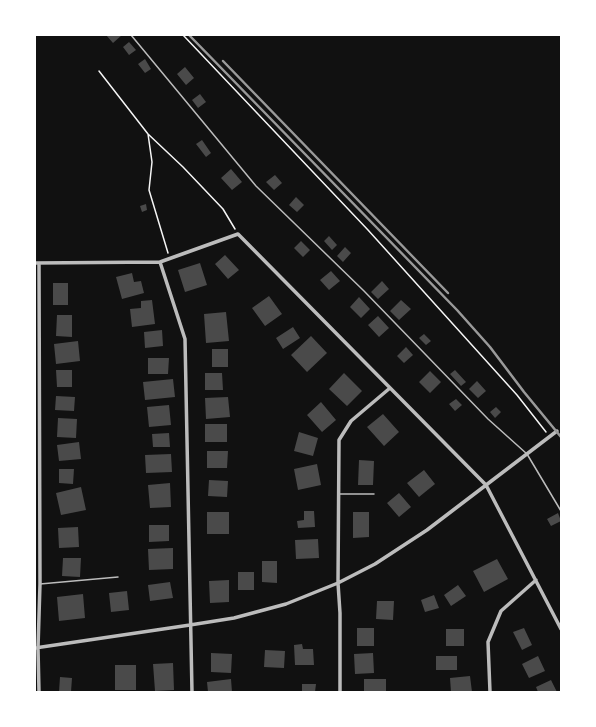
<!DOCTYPE html>
<html>
<head>
<meta charset="utf-8">
<style>
	body { margin:0 }
	#map { position:relative; width:596px; height:727px; overflow:hidden; background:#111; font-family:"DejaVu Sans",sans-serif }
	canvas { display:block }
	.frame { position:absolute; inset:0; border:36px solid #fff; pointer-events:none }
</style>
</head>
<body>
<div id="map">
<canvas width="596" height="727"></canvas>
<div class="frame"></div>
</div>
<script>
const ctx = document.querySelector('canvas').getContext('2d');
ctx.lineJoin = 'round';
function paint(path, color) { ctx.fillStyle = color; ctx.fill(path, 'evenodd'); }
const shape = rows => new Path2D(rows.map(r => 'M' + r).join(''));
function strokePath(path, color, width, dash) { ctx.strokeStyle = color; ctx.lineWidth = width; ctx.lineCap = dash ? 'butt' : 'round'; ctx.setLineDash(dash || []); ctx.stroke(path); }
paint(shape([
	[106,35,122,35,113,43],
	[129,42,136,50,129,55,123,47],
	[145,59,151,69,145,73,138,64],
	[185,67,194,78,186,85,177,74],
	[200,94,206,102,198,108,192,100],
	[202,140,211,153,206,157,196,144],
	[231,169,242,182,232,190,221,178],
	[275,175,282,183,274,190,266,182],
	[296,197,304,205,297,212,289,205],
	[146,204,147,210,142,212,140,206],
	[329,236,337,245,332,250,324,241],
	[301,241,310,250,303,257,294,248],
	[345,247,351,253,343,262,337,256],
	[225,255,239,270,228,279,215,264],
	[200,263,207,285,185,292,178,270],
	[331,271,340,281,329,290,320,280],
	[132,273,134,282,141,281,144,293,122,299,116,277],
	[382,281,389,289,378,299,371,292],
	[53,283,68,283,68,305,53,305],
	[269,296,282,314,265,326,252,308],
	[359,297,370,309,361,318,350,307],
	[152,300,155,324,132,327,130,309,141,308,141,301],
	[401,300,411,309,399,320,390,311],
	[226,312,229,341,206,343,204,314],
	[57,315,72,315,72,337,56,336],
	[378,316,389,328,379,337,368,325],
	[293,327,300,338,283,349,276,338],
	[162,330,163,346,145,348,144,332],
	[424,334,431,341,426,345,419,338],
	[311,336,327,353,307,372,291,355],
	[78,341,80,361,56,364,54,344],
	[406,347,413,355,404,363,397,356],
	[212,349,228,349,228,367,212,367],
	[148,358,169,358,168,374,148,374],
	[56,370,72,370,72,387,57,387],
	[455,370,466,382,461,386,450,374],
	[430,371,441,382,430,393,419,382],
	[205,373,222,373,223,390,205,390],
	[344,373,362,391,347,406,329,389],
	[173,379,175,397,145,400,143,382],
	[477,381,486,391,478,398,469,389],
	[56,396,75,397,74,411,55,410],
	[228,397,230,417,206,419,205,398],
	[456,399,462,405,455,411,449,404],
	[321,402,336,420,322,432,307,415],
	[169,405,171,425,149,427,147,407],
	[496,407,501,412,495,418,490,412],
	[383,414,399,432,384,446,367,427],
	[58,418,77,419,76,438,57,437],
	[205,424,227,424,227,442,205,442],
	[299,432,318,438,313,456,294,451],
	[169,433,170,447,153,447,152,434],
	[79,442,81,459,59,461,57,445],
	[207,451,228,451,227,468,207,468],
	[171,454,172,472,146,473,145,455],
	[359,460,374,461,373,485,358,485],
	[317,464,321,485,298,490,294,469],
	[59,469,74,469,73,484,59,483],
	[424,470,435,484,419,497,407,483],
	[209,480,228,481,227,497,208,496],
	[170,483,171,507,150,508,148,485],
	[81,487,86,510,61,515,56,493],
	[399,493,411,507,399,517,387,503],
	[304,511,314,511,315,527,298,528,297,521,304,520],
	[207,512,229,512,229,534,207,534],
	[353,512,369,512,369,537,353,538],
	[558,513,561,521,551,526,547,519],
	[149,525,169,525,169,541,149,542],
	[78,527,79,547,59,548,58,528],
	[318,539,319,558,296,559,295,540],
	[173,548,173,569,149,570,148,549],
	[63,558,81,558,80,577,62,576],
	[497,559,508,579,484,592,473,571],
	[262,561,277,561,277,583,262,582],
	[238,572,254,572,254,590,238,590],
	[229,580,229,602,210,603,209,581],
	[170,582,173,598,150,601,148,585],
	[458,585,466,596,451,606,444,595],
	[127,591,129,610,111,612,109,593],
	[83,594,85,618,59,621,57,597],
	[434,595,439,608,425,612,421,600],
	[377,601,394,601,393,620,376,619],
	[357,628,374,628,374,646,357,646],
	[524,628,532,645,522,650,513,632],
	[446,629,464,629,464,646,446,646],
	[302,644,303,649,313,649,314,665,295,665,294,645],
	[265,650,285,651,284,668,264,667],
	[211,653,232,654,231,673,211,672],
	[373,653,374,673,355,674,354,654],
	[436,656,457,656,457,670,436,670],
	[538,656,545,671,529,678,522,664],
	[173,663,174,690,155,691,153,664],
	[115,665,136,665,136,690,115,690],
	[470,676,472,692,451,692,450,678],
	[60,677,72,678,71,692,59,692],
	[231,679,232,692,208,692,207,682],
	[364,679,386,679,386,692,364,692],
	[551,680,557,692,538,692,536,687],
	[302,684,316,684,315,692,302,692]
]), '#4a4a4a');
strokePath(shape([
	[183,35,368,230,517,395,546,432],
	[99,71,148,134,183,167,223,209,235,229],
	[148,134,152,162,149,190,168,253]
]), '#f5f5f5', 1.5);
strokePath(shape([
	[131,35,256,186,364,291,488,419,527,454,561,511],
	[339,494,374,494],
	[40,584,118,577]
]), '#bcbcbc', 1.5);
strokePath(shape([
	[160,262,185,339,192,692],
	[35,263,160,262,238,234,486,485,561,629],
	[35,648,190,625,234,618,286,604,338,583,375,564,427,530,557,431],
	[39,692,38,648,40,584,39,263],
	[340,692,340,613,338,583,339,440,351,421,390,388],
	[490,692,488,642,501,611,536,580]
]), '#bcbcbc', 3.5);
strokePath(shape([
	[189,35,457,310,490,347,524,392,561,437],
	[223,61,448,293]
]), '#9a9a9a', 2.5);
</script>
</body>
</html>
